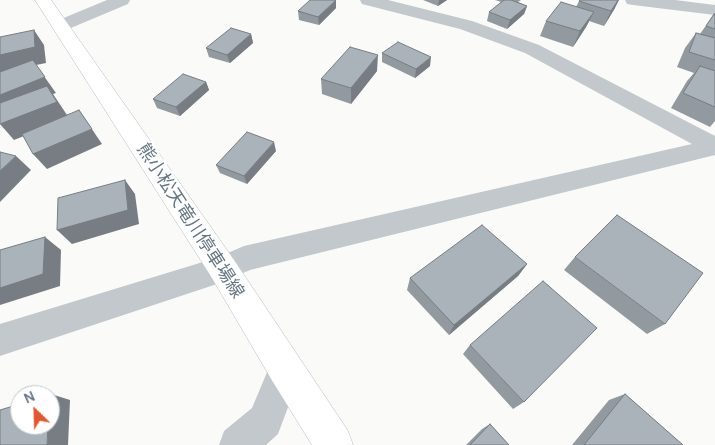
<!DOCTYPE html>
<html>
<head>
<meta charset="utf-8">
<style>
	body { margin:0 }
	#map { position:relative; width:715px; height:445px; overflow:hidden; background:#fafaf8; font-family:Manrope,sans-serif }
	canvas { display:block }
	.north { position:absolute; left:10px; top:385px; width:50px; height:50px; box-sizing:border-box; background:#fff; border:1px solid #c1c8cd; border-radius:50%; rotate:336deg; font-size:14px; font-weight:700; line-height:20px; text-align:center; color:#657683 }
	.north::after { content:''; display:block; margin:auto; width:18px; height:22px; background:#e4572e; clip-path:polygon(50% 0,100% 100%,50% 72%,0 100%) }
</style>
</head>
<body>
<div id="map">
<canvas width="715" height="445"></canvas>
<div class="north">N</div>
</div>
<script>
const ctx = document.querySelector('canvas').getContext('2d');
ctx.lineJoin = 'round';
const shape = rows => new Path2D(rows.map(r => 'M' + r).join(''));
function strokePath(path, color, width, dash) { ctx.strokeStyle = color; ctx.lineWidth = width; ctx.lineCap = dash ? 'butt' : 'round'; ctx.setLineDash(dash || []); ctx.stroke(path); }
function paint(path, color) { ctx.fillStyle = color; ctx.fill(path, 'evenodd'); }
function drawText(font, color, halo, rows, align = 'center') {
  ctx.font = font + ' Manrope,"Noto Sans JP",sans-serif'; ctx.lineWidth = 5; ctx.setLineDash([]); ctx.textBaseline = 'middle'; ctx.strokeStyle = halo; ctx.fillStyle = color; for (const [text, x, y, turn = 0] of rows) {
    ctx.save(); ctx.translate(x, y); ctx.rotate((+turn || 0) * Math.PI / 180); ctx.textAlign = isNaN(turn) ? turn : align; if (halo) ctx.strokeText(text, 0, 0); ctx.fillText(text, 0, 0); ctx.restore();
  }
}
const major = shape([
	[35,0,51,0,234,260,348,431,353,445,312,445,273,382,212,278,35,0]
]);
strokePath(major, '#b5babe', 1);
paint(shape([
	[107,0,130,0,128,4,66,30,60,31,54,30,51,26,54,22,107,0],
	[360,0,388,0,472,21,539,45,715,136,715,155,250,270,223,282,0,356,0,324,216,258,244,246,692,144,525,53,460,29,362,4,360,0],
	[625,0,675,0,715,5,715,15,633,5,627,4,625,0],
	[285,353,297,358,302,370,278,434,266,445,219,445,224,431,252,408,273,358,285,353]
]), '#c3c8cc');
paint(major, '#fff');
paint(shape([
	[423,0,447,0,438,6],
	[495,0,521,0,518,2,527,6,524,14,507,29,487,21,489,12,501,2],
	[579,1,615,8,604,26,589,21,586,27,573,47,540,36,546,21,576,7],
	[336,8,319,25,299,20,298,11],
	[714,14,715,14,715,121,710,127,671,108,687,81,694,73,677,67,685,48,696,33,700,34],
	[251,34,253,43,230,63,209,57,206,48],
	[382,53,430,66,415,78,382,62],
	[377,71,351,104,322,94,321,79],
	[206,82,209,90,180,116,157,108,153,99],
	[276,151,247,184,220,173,216,165],
	[575,257,665,324,647,334,564,270],
	[527,264,518,276,449,335,407,290,410,278],
	[470,345,524,402,513,409,463,354],
	[625,394,683,445,572,445,609,400],
	[490,424,509,445,466,445,482,429]
]), '#929a9f');
paint(shape([
	[336,0,336,8,319,25,318,17],
	[439,0,447,0,438,6],
	[618,0,619,0,615,8,604,26,611,11],
	[527,6,524,14,507,29,510,20],
	[594,12,586,27,573,47,580,31],
	[34,30,44,45,46,63,36,65,56,93,53,94,69,118,14,140,0,124,0,55],
	[251,34,253,43,230,63,227,55],
	[378,55,377,71,351,104,351,88],
	[431,57,430,66,415,78,416,69],
	[206,82,209,90,180,116,176,107],
	[79,110,102,144,47,169,33,154],
	[274,142,276,151,247,184,244,176],
	[16,156,31,170,0,202,0,171],
	[125,180,135,194,139,224,72,244,57,230],
	[45,237,61,250,60,286,0,305,0,288],
	[527,264,518,276,449,335,454,325],
	[51,394,70,400,68,445,47,445,48,425,50,425]
]), '#777d82');
const building = shape([
	[310,0,336,0,318,17,298,11,310,0],
	[504,0,511,0,527,6,510,20,489,12,504,0],
	[580,0,618,0,611,11,579,1,580,0],
	[561,2,594,12,580,31,546,21,561,2],
	[714,14,715,14,715,29,706,26,714,14],
	[231,28,251,34,227,55,206,48,231,28],
	[34,30,35,47,0,55,0,37,34,30],
	[696,33,715,38,715,60,689,52,696,33],
	[398,42,431,57,416,69,382,53,398,42],
	[350,47,378,55,351,88,321,79,350,47],
	[33,60,45,77,0,95,0,72,33,60],
	[700,66,715,71,715,107,683,93,700,66],
	[183,74,206,82,176,107,153,99,183,74],
	[47,86,57,102,0,124,0,103,47,86],
	[79,110,92,129,33,154,22,134,79,110],
	[247,132,274,142,244,176,216,165,247,132],
	[0,152,16,156,0,171,0,152],
	[125,180,128,210,57,230,58,198,125,180],
	[617,215,703,273,665,324,575,257,617,215],
	[482,225,527,264,454,325,410,278,482,225],
	[45,237,43,274,0,288,0,250,45,237],
	[543,281,597,328,524,402,470,345,543,281],
	[625,394,683,445,584,445,625,394],
	[20,404,20,425,48,425,47,445,0,445,0,410,20,404],
	[490,424,509,445,470,445,490,424]
]);
paint(building, '#aab3b9');
strokePath(building, '#777d82', 1);
drawText('18px', '#657683', '#fff', [
	["熊小松天竜川停車場線",190,221,57]
]);
</script>
</body>
</html>
